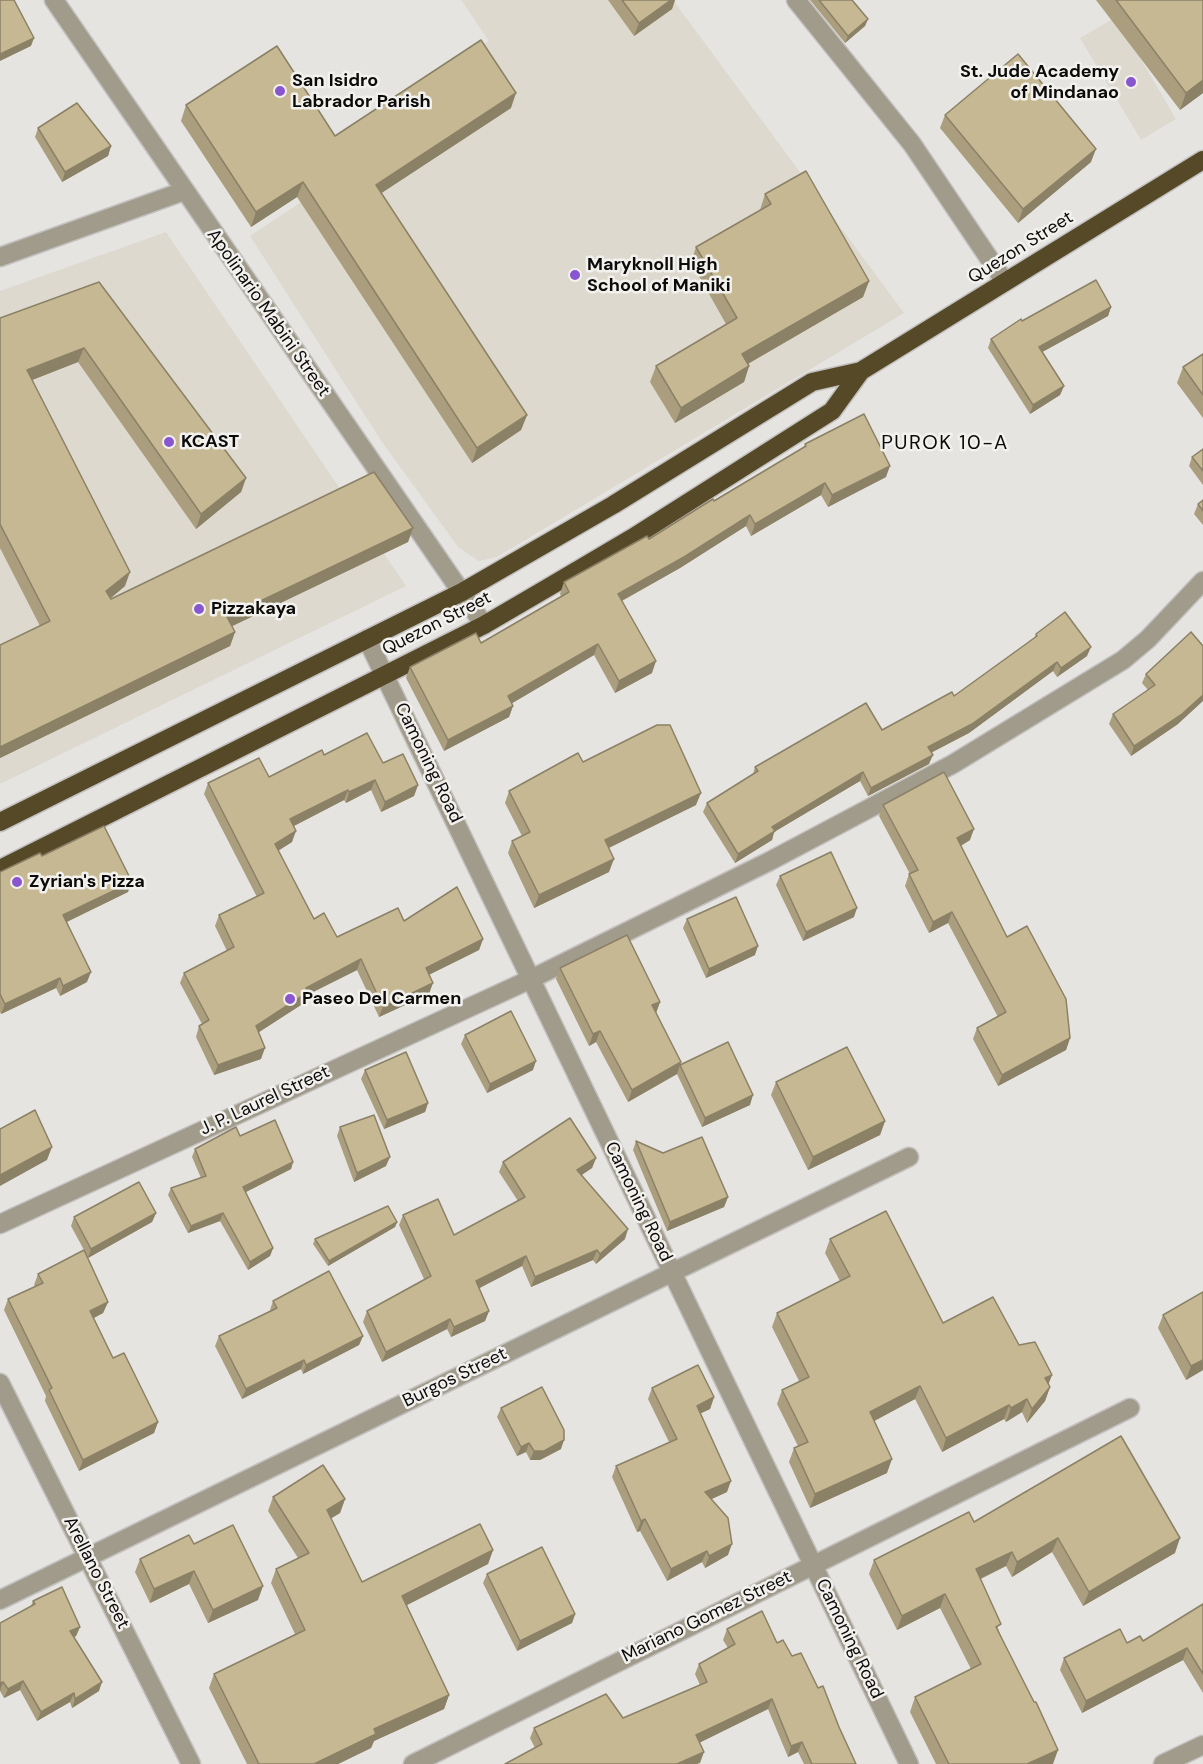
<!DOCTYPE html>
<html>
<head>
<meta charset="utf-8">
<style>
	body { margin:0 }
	canvas { display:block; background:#e5e4e1 }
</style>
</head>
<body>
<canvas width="1203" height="1764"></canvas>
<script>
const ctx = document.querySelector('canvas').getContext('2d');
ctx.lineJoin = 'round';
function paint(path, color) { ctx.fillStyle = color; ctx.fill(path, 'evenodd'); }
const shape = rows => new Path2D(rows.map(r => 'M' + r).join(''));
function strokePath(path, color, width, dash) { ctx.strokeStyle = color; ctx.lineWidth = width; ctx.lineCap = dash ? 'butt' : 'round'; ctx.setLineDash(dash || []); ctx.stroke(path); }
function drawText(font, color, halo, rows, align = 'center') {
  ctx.font = font + ' "DM Sans",sans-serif'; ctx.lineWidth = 5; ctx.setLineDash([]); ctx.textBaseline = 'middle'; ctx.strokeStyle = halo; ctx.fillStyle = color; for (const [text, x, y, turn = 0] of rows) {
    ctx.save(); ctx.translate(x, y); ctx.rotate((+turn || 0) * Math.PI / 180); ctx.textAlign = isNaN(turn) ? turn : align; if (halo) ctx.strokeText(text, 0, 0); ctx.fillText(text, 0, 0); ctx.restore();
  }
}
paint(shape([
	[461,0,673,0,904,313,497,557,479,561,458,547,382,442,250,236,352,168,336,142,489,41],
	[1116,17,1176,119,1141,140,1080,38],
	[166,232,406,586,0,784,0,291]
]), '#ddd9cf');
const minor = shape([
	[54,0,484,625],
	[796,0,912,144,1005,282],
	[0,257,184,191],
	[367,639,909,1764],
	[0,1224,531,979,770,861,953,764,1123,660,1148,639,1203,581],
	[0,1383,191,1764],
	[0,1600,909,1157],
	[413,1764,1130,1408],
	[1163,1764,1203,1745]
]);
const highway = shape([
	[0,822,462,592,613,505,812,382,861,371,1203,160],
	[0,869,484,625,549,587,632,538,832,411,861,371]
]);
strokePath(minor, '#c2c1bf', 21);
strokePath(highway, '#c2c1bf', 21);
strokePath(minor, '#a19b8b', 18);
strokePath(highway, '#564928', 18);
paint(shape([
	[608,0,675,0,672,9,634,36],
	[810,0,852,0,868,19,865,26,845,43],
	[1096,0,1203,0,1203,93,1180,110],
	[186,105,335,136,511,108,381,193,527,415,521,430,472,463,297,197,251,227,181,121],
	[945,115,1091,162,1018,223,940,128],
	[38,128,111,146,108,156,62,182,35,137],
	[765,194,869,281,863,297,748,364,749,366,744,382,675,423,650,382,656,366,726,324,691,262,696,247,760,210],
	[99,282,246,478,241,492,196,529,78,362,32,380,125,586,111,598,111,599,413,528,408,542,232,626,235,632,230,646,0,758,0,645,40,626,0,548,0,318],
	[1111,307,1108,316,1042,352,1064,386,1060,395,1030,414,988,348,991,339,1022,321],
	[1203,354,1203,418,1177,383,1183,367],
	[805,444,886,477,828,507,821,495,751,536,746,526,680,568,622,601,652,673,615,693,594,655,512,703,513,706,509,717,444,751,406,678,410,667,481,643,561,596,560,594,564,582,649,539,804,447],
	[1203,449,1203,485,1189,466,1192,457],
	[1203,500,1203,525,1194,514,1198,504],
	[1191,632,1178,724,1131,756,1109,724,1113,714,1148,690,1142,683,1146,674],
	[1036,634,1087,656,1057,677,1053,671,969,733,931,752,929,764,868,796,860,781,774,832,772,840,735,863,703,812,707,803,753,774,755,767,882,730,954,696,1034,638],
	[324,755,383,763,418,785,414,796,381,812,371,790,346,803,344,800,294,826,292,842,278,851,314,919,337,937,404,921,483,939,479,950,429,975,429,994,379,1017,357,970,307,995,304,1003,259,1032,261,1059,214,1075,196,1037,199,1026,202,1024,180,983,184,973,227,951,215,926,219,915,257,897,204,794,208,783,269,777],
	[583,762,696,805,609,848,609,872,534,908,508,853,512,841,522,836,505,803,509,791],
	[883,805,970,840,961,846,1007,937,1070,1038,1066,1050,998,1086,973,1039,977,1028,998,1017,948,923,929,933,905,886,909,874,910,874,879,816],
	[42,856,128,892,67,922,87,982,60,996,56,988,1,1014,0,1012,0,872],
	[780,876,854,917,803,941,776,885],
	[687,919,755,955,706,978,683,928],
	[560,968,660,1002,656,1013,681,1062,680,1065,750,1105,702,1127,677,1074,628,1102,596,1042,589,1046,556,979],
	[465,1035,533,1070,487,1093,461,1044],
	[365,1070,428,1103,425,1112,384,1129,361,1079],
	[776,1082,885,1121,880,1135,808,1170,771,1095],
	[340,1127,386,1166,354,1182,337,1136],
	[240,1136,293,1162,291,1169,246,1192,273,1248,270,1256,248,1270,220,1221,188,1233,168,1195,171,1188,201,1178,192,1157,195,1149],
	[636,1141,663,1153,728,1197,724,1207,667,1231,633,1150],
	[596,1158,592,1168,581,1175,625,1239,596,1264,593,1260,531,1287,522,1266,479,1288,489,1311,485,1321,451,1337,447,1329,382,1362,363,1322,367,1311,424,1279,399,1225,403,1215,454,1235,518,1201,499,1172,503,1162],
	[156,1213,152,1222,88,1258,108,1302,103,1313,94,1318,113,1358,158,1422,154,1433,79,1471,45,1401,46,1396,4,1310,8,1299,35,1286,34,1285,38,1274,84,1250,71,1226,74,1217],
	[397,1222,395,1227,328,1266,313,1244,315,1239],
	[830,1239,943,1323,1019,1345,1052,1375,1048,1384,1050,1387,1045,1401,1027,1423,1022,1412,1006,1422,1004,1419,942,1452,915,1399,874,1421,887,1473,810,1508,789,1462,794,1448,798,1446,777,1404,782,1390,799,1381,772,1327,777,1313,840,1281,825,1253],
	[273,1301,363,1336,359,1345,303,1374,301,1369,242,1399,215,1346,219,1336,270,1311,270,1310],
	[1163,1315,1203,1370,1186,1380,1158,1328],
	[652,1388,714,1397,710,1409,701,1413,727,1492,711,1499,728,1555,705,1568,702,1562,667,1581,640,1531,637,1532,612,1477,616,1466,669,1442,648,1399],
	[501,1408,561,1449,540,1460,530,1460,526,1452,517,1456,497,1417],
	[273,1497,345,1499,340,1513,331,1518,362,1582,493,1550,488,1564,407,1605,449,1695,444,1709,374,1741,371,1748,338,1764,247,1764,209,1688,214,1674,295,1634,271,1583,276,1569,298,1558,268,1511],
	[974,1522,1175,1553,1083,1606,1052,1552,1012,1577,1006,1566,981,1579,999,1631,1053,1764,936,1764,910,1712,915,1697,971,1669,940,1608,897,1630,869,1574,874,1560],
	[194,1544,258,1600,208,1623,189,1584,150,1603,135,1572,140,1559],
	[487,1574,575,1614,572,1623,517,1651,483,1583],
	[33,1601,80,1627,76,1636,74,1637,99,1691,72,1708,70,1702,37,1721,20,1690,4,1698,0,1691,0,1623,31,1606],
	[1203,1604,1203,1693,1183,1660,1082,1713,1060,1670,1064,1658,1127,1643,1143,1641],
	[727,1629,777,1643,792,1656,818,1688,839,1727,856,1764,804,1764,798,1752,788,1757,768,1709,699,1742,700,1763,535,1748,530,1738,534,1728,623,1718,700,1685,695,1674,699,1664,728,1648,723,1640]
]), '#aa9e7e');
paint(shape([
	[671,0,675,0,672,9,634,36,639,23],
	[868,19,865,26,845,43,848,36],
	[34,38,31,46,0,61,0,54],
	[1203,80,1203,93,1180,110,1186,93],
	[516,93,511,108,371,200,376,185],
	[111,146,108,156,62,182,65,172],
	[1096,149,1091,162,1018,223,1023,209],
	[303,182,297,197,251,227,256,212],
	[869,281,863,297,737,370,742,354],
	[1111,307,1108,316,1035,356,1039,347],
	[84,348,78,362,22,384,27,370],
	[749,366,744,382,675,423,681,408],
	[1064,386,1060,395,1030,414,1033,405],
	[527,415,521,430,472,463,477,448],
	[890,466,886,477,828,507,832,495],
	[246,478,241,492,196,529,201,514],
	[825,483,821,495,751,536,755,524],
	[750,515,746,526,680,568,614,605,618,594],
	[413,528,408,542,222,631,227,617],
	[130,572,125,586,101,606,106,591],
	[235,632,230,646,0,758,0,747],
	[598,644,594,655,504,708,508,696],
	[1091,647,1087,656,1057,677,1061,668],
	[656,661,652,673,615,693,619,681],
	[1057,662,1053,671,969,733,925,756,928,747],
	[1203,695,1203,701,1178,724,1131,756,1134,746],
	[513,706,509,717,444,751,448,740],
	[933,755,929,764,868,796,871,788],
	[863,772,860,781,774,832,772,840,735,863,738,854,772,827],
	[375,780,371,790,346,803,349,792],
	[418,785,414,796,381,812,385,802],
	[348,790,344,800,286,830,290,819],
	[701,793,696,805,600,852,605,840],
	[974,829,970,840,953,850,957,838],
	[296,831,292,842,271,855,275,844],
	[614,859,609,872,534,908,539,895],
	[132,882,128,892,60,925,63,915],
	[857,908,854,917,803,941,806,932],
	[952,912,948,923,929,933,933,922],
	[483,939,479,950,422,978,426,968],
	[758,946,755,955,706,978,709,969],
	[361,959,357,970,307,995,304,1003,253,1036,256,1026,306,988],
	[91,972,87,982,60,996,63,986],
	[60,978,56,988,1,1014,5,1004],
	[433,983,429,994,379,1017,383,1007],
	[660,1002,656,1013,652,1005],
	[600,1031,596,1042,589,1046,593,1034],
	[1070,1038,1066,1050,998,1086,1002,1075],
	[265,1048,261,1059,214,1075,218,1065],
	[536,1061,533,1070,487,1093,490,1084],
	[681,1062,677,1074,628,1102,632,1090],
	[753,1095,750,1105,702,1127,705,1118],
	[428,1103,425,1112,384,1129,387,1120],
	[885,1121,880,1135,808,1170,813,1157],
	[52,1147,47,1160,0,1186,0,1175],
	[390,1157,386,1166,354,1182,357,1173],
	[596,1158,592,1168,573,1181,577,1170],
	[293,1162,291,1169,240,1195,243,1187],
	[728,1197,724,1207,667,1231,670,1222],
	[156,1213,152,1222,88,1258,91,1249],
	[223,1213,220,1221,188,1233,191,1226],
	[397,1222,395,1227,328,1266,329,1261],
	[628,1229,625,1239,596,1264,600,1254],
	[273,1248,270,1256,248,1270,250,1262],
	[597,1250,593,1260,531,1287,535,1277],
	[526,1256,522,1266,472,1292,476,1281],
	[108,1302,103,1313,86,1322,90,1311],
	[489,1311,485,1321,451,1337,454,1327],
	[450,1319,447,1329,382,1362,386,1352],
	[363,1336,359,1345,303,1374,306,1365],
	[304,1360,301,1369,242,1399,246,1389],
	[1203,1360,1203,1370,1186,1380,1191,1366],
	[1052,1375,1047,1388,1045,1378],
	[920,1386,915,1399,865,1426,870,1412],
	[1050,1387,1045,1401,1027,1423,1032,1409],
	[714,1397,710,1409,693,1417,697,1406],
	[1027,1399,1022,1412,1006,1422,1011,1408],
	[1009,1405,1004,1419,942,1452,946,1438],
	[158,1422,154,1433,79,1471,83,1460],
	[564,1440,561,1449,540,1460,530,1460,534,1451],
	[529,1443,526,1452,517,1456,521,1447],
	[892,1459,887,1473,810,1508,815,1494],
	[731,1481,727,1492,701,1504,705,1492],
	[345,1499,340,1513,322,1524,327,1510],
	[645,1519,640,1531,637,1532,641,1521],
	[1058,1538,1052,1552,1012,1577,1017,1562],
	[1180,1538,1175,1553,1083,1606,1089,1592],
	[732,1544,728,1555,705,1568,709,1556],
	[493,1550,488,1564,397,1610,402,1596],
	[707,1551,702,1562,667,1581,671,1569],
	[1012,1552,1006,1566,971,1583,976,1569],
	[194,1571,189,1584,150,1603,154,1589],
	[263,1586,258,1600,208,1623,213,1610],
	[945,1594,940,1608,897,1630,902,1616],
	[575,1614,572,1623,517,1651,520,1641],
	[80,1627,76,1636,67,1640,70,1631],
	[1187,1648,1183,1660,1082,1713,1086,1701],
	[23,1681,20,1690,4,1698,8,1689],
	[3,1682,0,1691,0,1683],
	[102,1682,99,1691,72,1708,75,1699],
	[74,1693,70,1702,37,1721,41,1712],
	[449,1695,444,1709,374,1741,371,1748,338,1764,314,1764,374,1729],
	[772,1699,768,1709,693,1746,696,1735],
	[802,1742,798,1752,788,1757,791,1746],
	[1058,1750,1053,1764,1027,1764],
	[704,1752,700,1763,697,1764,677,1764]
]), '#8b8166');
const building = shape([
	[0,0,14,0,34,38,0,54,0,0],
	[622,0,671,0,639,23,622,0],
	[819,0,852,0,868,19,848,36,819,0],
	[1116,0,1203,0,1203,80,1186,93,1116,0],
	[481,40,516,93,376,185,527,415,477,448,303,182,256,212,186,105,277,46,335,136,481,40],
	[1018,54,1096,149,1023,209,945,115,1018,54],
	[77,103,111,146,65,172,38,128,77,103],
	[806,171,869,281,742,354,749,366,681,408,656,366,737,318,696,247,771,204,765,194,806,171],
	[1096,280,1111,307,1039,347,1064,386,1033,405,991,339,1021,319,1022,321,1096,280],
	[99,282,246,478,201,514,84,348,27,370,130,572,106,591,111,599,374,472,413,528,227,617,235,632,0,747,0,645,50,621,0,524,0,318,99,282],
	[1203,354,1203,395,1183,367,1203,354],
	[864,414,890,466,832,495,825,483,755,524,750,515,684,557,618,594,656,661,619,681,598,644,508,696,513,706,448,740,410,667,476,633,481,643,569,592,564,582,647,536,649,539,713,499,714,501,806,446,805,444,864,414],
	[1203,449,1203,471,1192,457,1203,449],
	[1203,500,1203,511,1198,504,1203,500],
	[1065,612,1091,647,1061,668,1057,662,972,724,928,747,933,755,871,788,863,772,772,827,775,831,738,854,707,803,758,771,755,767,866,703,882,730,952,692,954,696,1037,636,1036,634,1065,612],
	[1191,632,1203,646,1203,695,1182,714,1134,746,1113,714,1155,685,1146,674,1191,632],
	[657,725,670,725,701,793,605,840,614,859,539,895,512,841,530,832,509,791,578,753,583,762,657,725],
	[367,733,383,763,403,754,418,785,385,802,375,780,349,792,348,790,290,819,296,831,275,844,314,919,324,913,337,937,398,908,404,921,457,887,483,939,426,968,433,983,383,1007,361,959,306,988,308,992,256,1026,265,1048,218,1065,199,1026,209,1020,184,973,234,947,219,915,264,893,208,783,259,758,269,777,322,750,324,755,367,733],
	[944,772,974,829,957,838,1007,937,1027,926,1066,999,1070,1038,1002,1075,977,1028,1006,1012,952,912,933,922,909,874,918,870,883,805,944,772],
	[104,826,132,882,63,915,91,972,63,986,60,978,5,1004,0,994,0,872,40,853,42,856,104,826],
	[831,852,857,908,806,932,780,876,831,852],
	[736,897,758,946,709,969,687,919,736,897],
	[627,935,660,1002,652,1005,681,1062,632,1090,600,1031,593,1034,560,968,627,935],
	[511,1011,536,1061,490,1084,465,1035,511,1011],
	[728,1042,753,1095,705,1118,680,1065,728,1042],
	[847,1047,885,1121,813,1157,776,1082,847,1047],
	[406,1052,428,1103,387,1120,365,1070,406,1052],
	[35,1110,52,1147,0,1175,0,1129,35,1110],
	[374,1115,390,1157,357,1173,340,1127,374,1115],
	[570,1118,596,1158,577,1170,628,1229,600,1254,597,1250,535,1277,526,1256,476,1281,489,1311,454,1327,450,1319,386,1352,367,1311,431,1276,403,1215,438,1199,454,1235,525,1197,503,1162,570,1118],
	[275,1120,293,1162,243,1187,273,1248,250,1262,223,1213,191,1226,171,1188,206,1176,195,1149,236,1127,240,1136,275,1120],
	[702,1137,728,1197,670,1222,636,1141,663,1153,702,1137],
	[139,1182,156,1213,91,1249,74,1217,139,1182],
	[388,1206,397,1222,329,1261,315,1239,388,1206],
	[886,1211,943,1323,993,1297,1019,1345,1035,1342,1052,1375,1045,1378,1050,1387,1032,1409,1027,1399,1011,1408,1009,1405,946,1438,920,1386,870,1412,892,1459,815,1494,794,1448,808,1442,782,1390,809,1377,777,1313,850,1276,830,1239,886,1211],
	[84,1250,108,1302,90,1311,113,1358,124,1353,158,1422,83,1460,49,1390,52,1388,8,1299,43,1283,38,1274,84,1250],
	[329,1271,363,1336,306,1365,304,1360,246,1389,219,1336,277,1308,273,1301,329,1271],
	[1203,1292,1203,1360,1191,1366,1163,1315,1203,1292],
	[698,1365,714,1397,697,1406,731,1481,705,1492,728,1518,732,1544,709,1556,707,1551,671,1569,645,1519,641,1521,616,1466,677,1439,652,1388,698,1365],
	[542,1387,564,1430,564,1440,544,1451,534,1451,529,1443,521,1447,501,1408,542,1387],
	[1121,1436,1180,1538,1089,1592,1058,1538,1017,1562,1012,1552,976,1569,1001,1624,996,1627,1034,1702,1036,1702,1058,1750,1027,1764,949,1764,915,1697,981,1664,945,1594,902,1616,874,1560,969,1512,974,1522,1121,1436],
	[323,1465,345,1499,327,1510,362,1582,480,1524,493,1550,402,1596,449,1695,374,1729,376,1734,314,1764,259,1764,214,1674,305,1630,276,1569,309,1553,273,1497,323,1465],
	[233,1525,263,1586,213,1610,194,1571,154,1589,140,1559,189,1535,194,1544,233,1525],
	[542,1547,575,1614,520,1641,487,1574,542,1547],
	[62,1587,80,1627,70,1631,102,1682,75,1699,74,1693,41,1712,23,1681,8,1689,3,1682,0,1683,0,1623,35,1604,33,1601,62,1587],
	[1203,1604,1203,1674,1187,1648,1086,1701,1064,1658,1120,1629,1127,1643,1140,1636,1143,1641,1203,1604],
	[762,1611,777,1643,783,1640,792,1656,801,1653,818,1688,823,1686,839,1727,856,1764,812,1764,802,1742,791,1746,772,1699,696,1735,704,1752,677,1764,505,1764,542,1744,534,1728,606,1694,623,1718,707,1682,699,1664,735,1644,727,1629,762,1611]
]);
paint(building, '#c6b892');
strokePath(building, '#8b8166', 1.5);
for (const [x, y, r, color] of [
	[1131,82,6,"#8856ce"],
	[280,91,6,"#8856ce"],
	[575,275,6,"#8856ce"],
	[169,442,6,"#8856ce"],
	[199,609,6,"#8856ce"],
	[17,882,6,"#8856ce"],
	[290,999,6,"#8856ce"]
]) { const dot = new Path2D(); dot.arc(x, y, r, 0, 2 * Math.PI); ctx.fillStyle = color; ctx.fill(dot); strokePath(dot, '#f2f1ee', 2); }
drawText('bold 18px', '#0c0b0a', '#f2f1ee', [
	["St. Jude Academy",1119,72,"right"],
	["of Mindanao",1119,93,"right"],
	["San Isidro",292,81],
	["Labrador Parish",292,102],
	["Maryknoll High",587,265],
	["School of Maniki",587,286],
	["KCAST",181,442],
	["Pizzakaya",211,609],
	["Zyrian's Pizza",29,882],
	["Paseo Del Carmen",302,999]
], 'left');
drawText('18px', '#0c0b0a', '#f2f1ee', [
	["Quezon Street",1021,248,-32],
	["Apolinario Mabini Street",268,313,55],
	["Quezon Street",437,624,-27],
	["Camoning Road",428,763,64],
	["J. P. Laurel Street",265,1101,-25],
	["Camoning Road",638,1202,64],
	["Burgos Street",455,1378,-26],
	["Arellano Street",96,1573,63],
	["Mariano Gomez Street",707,1617,-26],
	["Camoning Road",849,1639,64]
]);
ctx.letterSpacing = '1.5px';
drawText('20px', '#0c0b0a', '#f2f1ee', [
	["PUROK 10-A",945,444]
]);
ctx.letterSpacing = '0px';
</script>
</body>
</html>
